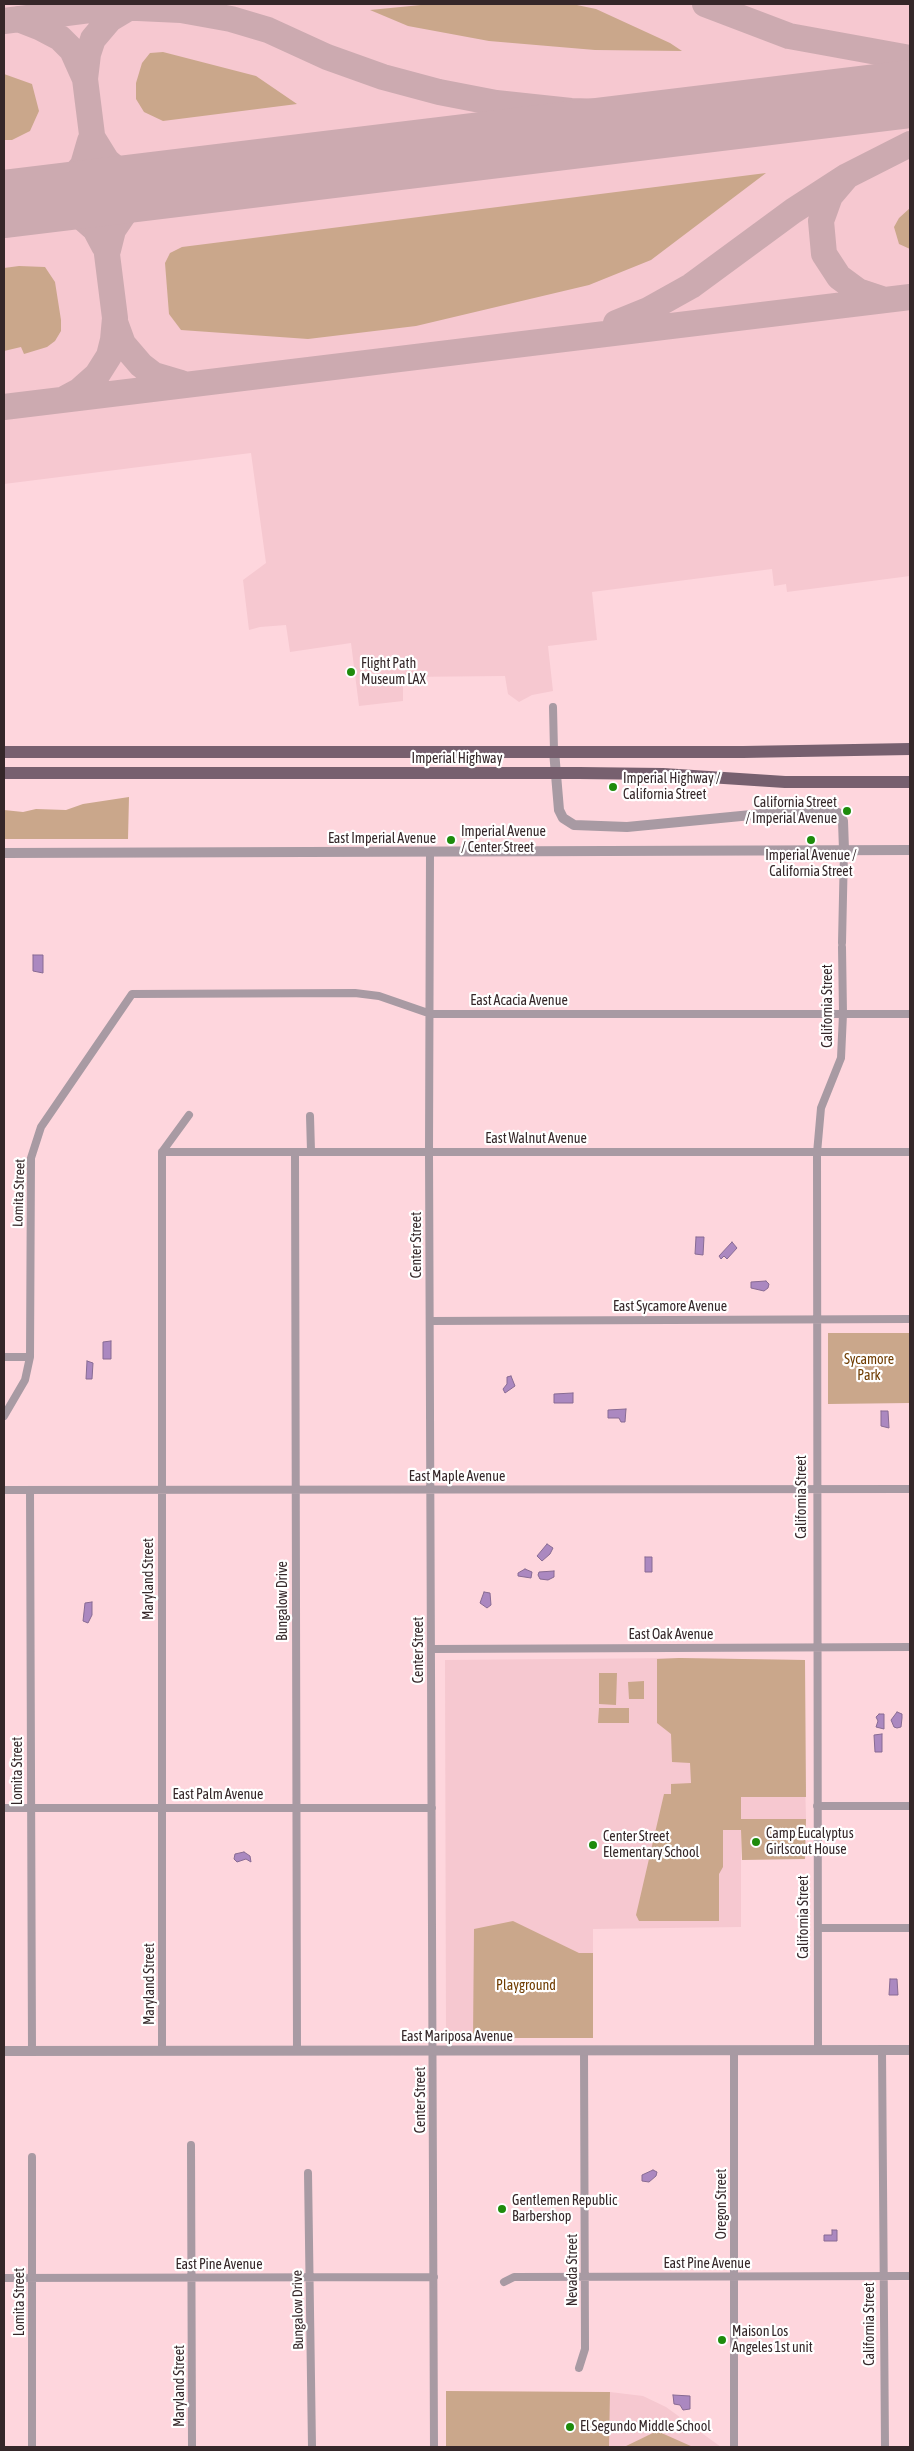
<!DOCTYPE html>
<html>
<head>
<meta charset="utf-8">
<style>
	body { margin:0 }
	#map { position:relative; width:914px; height:2451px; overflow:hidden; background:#fed6dd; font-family:"Asap Condensed",sans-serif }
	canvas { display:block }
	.frame { position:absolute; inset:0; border:5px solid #352729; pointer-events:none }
</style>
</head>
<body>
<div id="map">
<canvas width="914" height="2451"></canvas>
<div class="frame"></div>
</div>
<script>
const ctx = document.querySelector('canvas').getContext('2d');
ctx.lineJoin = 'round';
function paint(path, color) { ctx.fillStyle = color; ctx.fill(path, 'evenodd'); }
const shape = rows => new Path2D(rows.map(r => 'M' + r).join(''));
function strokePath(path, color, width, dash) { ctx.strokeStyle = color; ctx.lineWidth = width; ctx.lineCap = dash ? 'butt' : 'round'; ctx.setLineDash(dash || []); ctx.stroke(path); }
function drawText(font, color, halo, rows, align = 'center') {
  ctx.font = font + ' "Asap Condensed",sans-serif'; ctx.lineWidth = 4.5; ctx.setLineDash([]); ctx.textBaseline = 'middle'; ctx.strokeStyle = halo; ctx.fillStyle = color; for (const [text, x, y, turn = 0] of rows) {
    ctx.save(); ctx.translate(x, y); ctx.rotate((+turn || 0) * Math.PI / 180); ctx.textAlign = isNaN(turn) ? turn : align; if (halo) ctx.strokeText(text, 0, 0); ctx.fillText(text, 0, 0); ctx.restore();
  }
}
paint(shape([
	[4,4,910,4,910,576,787,592,786,584,774,586,772,569,592,592,597,640,548,646,553,691,532,695,519,702,508,694,505,676,403,677,403,701,359,706,351,643,290,652,286,625,260,627,249,630,243,580,266,563,251,453,4,484],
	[679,1658,805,1660,804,1740,806,1819,741,1819,741,1927,593,1929,593,2038,446,2037,445,1660],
	[610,2392,643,2396,666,2407,721,2447,446,2447]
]), '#f6c8d0');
paint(shape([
	[431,4,572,4,596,9,670,43,682,51,595,50,489,41,408,26,370,10],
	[163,52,256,76,297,104,163,121,144,112,136,99,136,83,142,63,150,53],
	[4,74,32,84,39,111,30,131,12,140,4,140],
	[766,173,651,260,589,285,416,326,308,339,181,330,169,314,165,263,170,253,182,247],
	[910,208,910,249,899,244,894,227,899,218],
	[19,266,45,267,55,282,61,320,61,331,55,341,47,347,24,354,21,347,4,351,4,268],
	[129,797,128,839,4,839,4,810,23,812,36,809,66,810,83,804],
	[828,1333,910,1333,910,1403,828,1404],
	[679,1658,805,1660,806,1797,741,1797,741,1819,806,1819,805,1859,742,1860,741,1830,723,1830,723,1867,719,1874,719,1921,639,1921,636,1915,664,1794,671,1794,671,1784,691,1783,690,1763,672,1762,671,1734,657,1723,657,1659],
	[599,1673,617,1673,616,1705,599,1704],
	[644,1681,644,1699,629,1699,628,1682],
	[599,1708,629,1708,629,1723,598,1723],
	[513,1921,579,1953,593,1953,593,2038,473,2038,474,1929],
	[446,2391,610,2392,609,2447,446,2447],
	[657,2431,693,2447,624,2447]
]), '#caa78b');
const water = shape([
	[33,955,43,955,43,973,33,971,33,955],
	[696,1237,704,1237,703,1255,695,1254,696,1237],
	[732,1242,737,1248,727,1259,724,1256,721,1259,719,1256,732,1242],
	[766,1281,769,1284,768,1288,764,1291,751,1288,751,1282,766,1281],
	[111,1341,111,1359,103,1359,103,1342,111,1341],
	[87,1361,93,1363,92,1379,86,1379,87,1361],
	[511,1376,515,1386,505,1393,503,1389,507,1384,507,1377,511,1376],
	[573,1393,573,1403,554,1403,554,1394,573,1393],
	[626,1409,625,1422,621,1422,619,1418,608,1418,608,1410,626,1409],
	[881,1411,888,1411,889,1428,881,1426,881,1411],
	[547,1544,553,1548,550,1554,542,1561,537,1556,547,1544],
	[645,1557,652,1557,652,1572,645,1572,645,1557],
	[525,1569,532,1572,531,1578,518,1576,518,1573,525,1569],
	[554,1571,554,1577,548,1580,540,1579,538,1575,539,1572,554,1571],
	[484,1592,490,1593,491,1605,487,1608,480,1603,484,1592],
	[92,1602,92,1615,88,1623,83,1621,85,1603,92,1602],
	[897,1712,902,1714,902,1718,901,1727,897,1728,894,1727,891,1720,897,1712],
	[879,1714,884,1714,884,1729,876,1727,878,1721,876,1717,879,1714],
	[882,1734,882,1752,875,1752,874,1735,882,1734],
	[244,1852,250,1856,251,1862,246,1859,237,1862,234,1859,235,1854,244,1852],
	[890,1979,897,1979,898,1995,889,1995,890,1979],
	[653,2170,657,2172,656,2176,649,2182,642,2181,642,2175,653,2170],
	[832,2230,837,2230,837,2241,824,2241,824,2235,832,2235,832,2230],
	[673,2395,690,2396,690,2409,683,2410,680,2405,674,2404,673,2395]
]);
paint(water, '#ab88c0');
strokePath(water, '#886b93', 1);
strokePath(shape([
	[705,4,789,36,910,58],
	[116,7,181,10,231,19,268,30,327,57,383,77,439,92,496,103,571,111,641,113,708,112,827,104],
	[18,19,41,28,60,38,72,50,85,79],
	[4,21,129,5],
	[94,140,107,161,125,176,150,183,180,183],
	[25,201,48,196,68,183,83,165,90,141],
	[32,202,62,206,78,214,95,229,104,246],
	[108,250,113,230,130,205,147,193,170,186],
	[882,299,858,291,839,277,824,254,821,221,830,196,847,176,910,144],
	[115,322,123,344,141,365,154,375,181,383],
	[616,323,648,310,691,286,793,211,847,176],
	[66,398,79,391,97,375,109,356,113,340,115,318,85,79,88,54,93,39,110,19,130,7],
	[4,407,910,297]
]), '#ccaab0', 26);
strokePath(shape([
	[4,204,910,94]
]), '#ccaab0', 68);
strokePath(shape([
	[553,707,554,751],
	[430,852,429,1151,434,2447],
	[842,943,844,850],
	[310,1116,311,1151],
	[162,1152,910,1152],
	[295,1152,297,2051],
	[430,1321,910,1319],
	[4,1357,30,1357],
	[4,1416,25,1380,30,1357,31,1158,41,1127,132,994,355,993,379,996,431,1014,910,1014],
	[4,1490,910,1489],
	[30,1490,32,2051],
	[432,1649,910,1647],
	[817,1806,910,1806],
	[4,1808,432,1808],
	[818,1928,910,1928],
	[818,2050,817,1153,821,1108,841,1058,843,1014,842,947],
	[882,2050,885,2447],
	[162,2051,162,1152,189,1115],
	[191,2145,192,2447],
	[32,2157,32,2447],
	[308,2173,312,2447],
	[4,2278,434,2277],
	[504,2282,514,2277,910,2276],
	[579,2368,585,2349,584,2050],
	[734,2447,734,2050]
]), '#a89aa3', 8);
strokePath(shape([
	[554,751,559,810,563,818,574,825,627,827,824,808,838,813,843,821,844,850],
	[4,853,910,850],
	[4,2051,910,2050]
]), '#a89aa3', 10);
strokePath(shape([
	[4,752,743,752,910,749],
	[4,773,579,773,663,774,785,782,910,782]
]), '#77606f', 12);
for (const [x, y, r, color] of [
	[351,672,5,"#1e8b0b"],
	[613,787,5,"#1e8b0b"],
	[847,811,5,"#1e8b0b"],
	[451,840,5,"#1e8b0b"],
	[811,840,5,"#1e8b0b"],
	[756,1842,5,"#1e8b0b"],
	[593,1845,5,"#1e8b0b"],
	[502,2209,5,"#1e8b0b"],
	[722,2340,5,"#1e8b0b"],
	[570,2427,5,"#1e8b0b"]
]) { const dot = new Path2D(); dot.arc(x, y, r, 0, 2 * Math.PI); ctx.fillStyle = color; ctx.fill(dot); strokePath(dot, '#fff', 2); }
drawText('14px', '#352729', '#fff', [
	["Flight Path",361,664],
	["Museum LAX",361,680],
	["Imperial Highway /",623,779],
	["California Street",623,795],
	["California Street",837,803,"right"],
	["/ Imperial Avenue",837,819,"right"],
	["Imperial Avenue",461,832],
	["/ Center Street",461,848],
	["Imperial Avenue /",811,856,"center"],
	["California Street",811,872,"center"],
	["Camp Eucalyptus",766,1834],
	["Girlscout House",766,1850],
	["Center Street",603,1837],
	["Elementary School",603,1853],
	["Gentlemen Republic",512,2201],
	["Barbershop",512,2217],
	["Maison Los",732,2332],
	["Angeles 1st unit",732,2348],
	["El Segundo Middle School",580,2427]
], 'left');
drawText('14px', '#352729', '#fff', [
	["Imperial Highway",457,759],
	["East Imperial Avenue",382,839],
	["East Acacia Avenue",519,1001],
	["California Street",828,1006,-90],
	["East Walnut Avenue",536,1139],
	["Lomita Street",19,1193,-88],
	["Center Street",417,1245,-90],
	["East Sycamore Avenue",670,1307],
	["East Maple Avenue",457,1477],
	["California Street",802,1497,-90],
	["Maryland Street",149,1579,-90],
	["Bungalow Drive",283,1601,-90],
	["East Oak Avenue",671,1635],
	["Center Street",419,1650,-90],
	["Lomita Street",18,1771,-90],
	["East Palm Avenue",218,1795],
	["California Street",804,1917,-90],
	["Maryland Street",150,1984,-90],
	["East Mariposa Avenue",457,2037],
	["Center Street",421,2100,-90],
	["Oregon Street",722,2204,-90],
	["East Pine Avenue",707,2264],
	["East Pine Avenue",219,2265],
	["Nevada Street",573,2270,-90],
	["Lomita Street",20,2302,-90],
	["Bungalow Drive",298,2310,-91],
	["California Street",870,2324,-90],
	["Maryland Street",180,2386,-90]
]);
drawText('14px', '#6f3c00', '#fff', [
	["Sycamore",869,1360],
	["Park",869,1376],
	["Playground",526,1986]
]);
</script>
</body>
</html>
